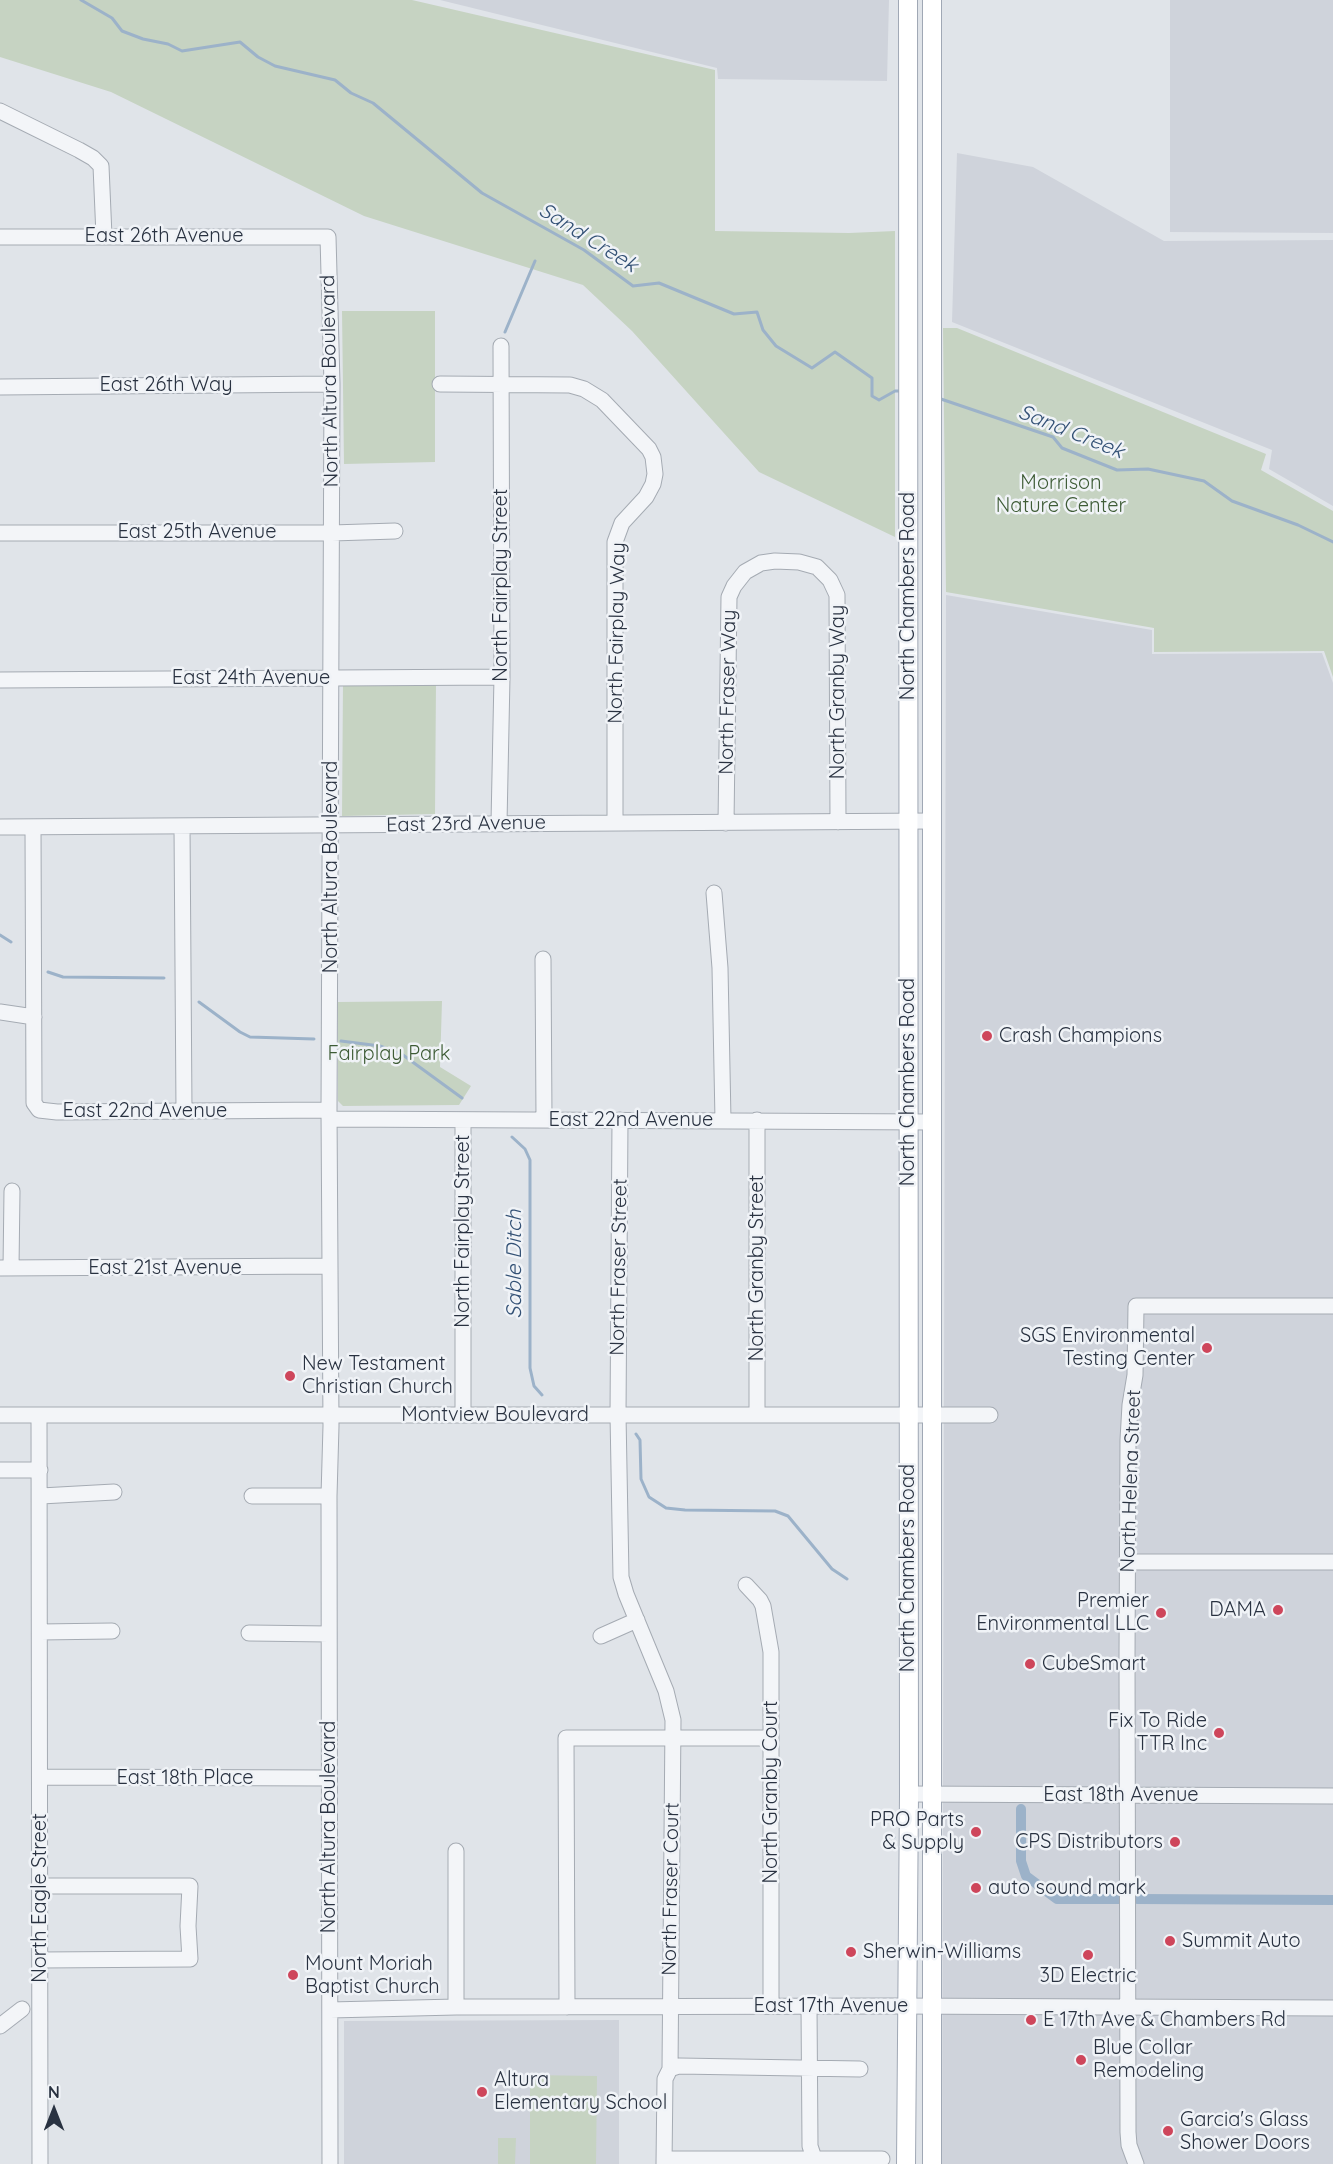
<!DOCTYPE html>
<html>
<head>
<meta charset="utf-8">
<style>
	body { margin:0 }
	#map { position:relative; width:1333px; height:2164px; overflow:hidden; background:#e0e4e9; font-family:Quicksand,sans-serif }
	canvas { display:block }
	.north { position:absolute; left:24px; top:2080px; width:60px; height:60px; -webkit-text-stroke:4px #f0f3f7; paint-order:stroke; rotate:0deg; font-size:16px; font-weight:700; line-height:24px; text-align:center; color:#293241 }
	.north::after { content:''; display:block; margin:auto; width:21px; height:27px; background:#293241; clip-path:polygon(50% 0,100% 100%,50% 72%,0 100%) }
</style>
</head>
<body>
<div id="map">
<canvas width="1333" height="2164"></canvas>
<div class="north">N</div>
</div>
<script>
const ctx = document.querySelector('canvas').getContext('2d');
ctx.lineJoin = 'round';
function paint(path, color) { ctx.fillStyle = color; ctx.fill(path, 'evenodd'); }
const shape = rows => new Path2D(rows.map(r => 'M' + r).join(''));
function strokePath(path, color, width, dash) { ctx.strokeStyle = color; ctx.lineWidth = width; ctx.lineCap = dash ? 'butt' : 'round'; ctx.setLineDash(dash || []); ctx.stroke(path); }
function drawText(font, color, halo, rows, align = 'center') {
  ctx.font = font + ' Quicksand,sans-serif'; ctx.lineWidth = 5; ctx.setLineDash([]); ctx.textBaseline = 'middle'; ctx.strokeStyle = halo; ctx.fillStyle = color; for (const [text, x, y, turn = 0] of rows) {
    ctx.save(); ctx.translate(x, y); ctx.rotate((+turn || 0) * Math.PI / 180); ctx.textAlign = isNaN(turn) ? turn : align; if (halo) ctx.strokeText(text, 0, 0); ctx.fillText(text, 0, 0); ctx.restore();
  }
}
paint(shape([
	[440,0,889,0,887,81,718,79,717,68],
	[1170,0,1333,0,1333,233,1170,232],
	[957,153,1033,167,1164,241,1333,240,1333,506,1269,469,1272,450,952,322],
	[946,595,1152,630,1152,654,1322,653,1333,683,1333,2164,942,2164],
	[619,2020,619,2164,344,2164,344,2021]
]), '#cfd3db');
paint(shape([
	[0,0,412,0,715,70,715,231,849,233,895,231,895,537,759,472,632,331,583,285,364,216,111,92,0,57],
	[342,311,435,311,435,462,344,464],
	[943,328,957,328,1266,454,1261,470,1333,511,1333,677,1324,651,1154,652,1154,628,946,592],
	[343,683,436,683,435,814,342,816],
	[442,1001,440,1067,471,1086,459,1105,343,1106,338,1101,338,1002],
	[530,2075,597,2076,596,2164,530,2164],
	[498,2138,516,2138,515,2164,498,2164]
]), '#c6d3c2');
strokePath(shape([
	[81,0,112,18,122,31,143,39,168,44,182,51,240,42,258,57,275,66,335,80,351,93,373,103,482,193,584,250,633,286,659,283,734,314,757,312,763,330,776,346,812,368,835,352,872,378,872,396,879,400,895,391,902,391],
	[505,332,535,261],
	[938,398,1053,437,1062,448,1117,470,1148,469,1204,481,1232,501,1298,525,1333,542],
	[0,935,11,942],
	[48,972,63,977,164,978],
	[199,1002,240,1032,250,1037,314,1039],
	[341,1041,380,1046,403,1055,462,1098],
	[512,1137,525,1149,530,1160,530,1368,534,1386,542,1395],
	[636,1434,640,1440,641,1479,649,1497,666,1508,685,1510,775,1511,788,1516,832,1569,847,1579],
	[887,1837,894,1837]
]), '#9cb2c9', 3);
strokePath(shape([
	[1021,1809,1021,1861,1026,1876,1057,1899,1119,1899],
	[1137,1899,1333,1900]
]), '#9cb2c9', 10);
const minor = shape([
	[0,111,79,150,93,158,101,166,104,236],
	[0,237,328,237,332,384,329,1110,331,1426,329,1496,330,2164],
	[440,384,570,385,584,389,602,400,649,449,653,457,655,474,653,484,646,497,622,523,615,542,615,822],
	[0,387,332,384],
	[0,533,332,533,395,531],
	[0,680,502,677],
	[499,823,502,677,501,346],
	[726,823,729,597,734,586,745,572,761,563,775,561,799,562,817,567,830,580,837,595,838,822],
	[182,826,184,1111],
	[0,827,932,821],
	[33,827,34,1103,39,1110,57,1112,329,1110],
	[714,893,720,968,723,1120],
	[543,959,544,1119],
	[0,1012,34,1017],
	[330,1119,932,1122],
	[463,1120,463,1415],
	[620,1120,618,1415,621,1577,626,1594,666,1691,673,1720,670,2069,665,2079,664,2164],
	[0,1268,329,1266],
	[11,1268,12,1191],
	[0,1415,990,1415],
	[39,1415,40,2164],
	[757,1415,757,1120],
	[0,1470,40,1470],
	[41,1496,114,1492],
	[252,1496,329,1496],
	[1128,1562,1333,1562],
	[746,1585,760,1600,763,1606,771,1652,771,2006],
	[40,1632,112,1631],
	[249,1633,329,1634],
	[601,1636,637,1620],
	[40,1777,329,1778],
	[909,1794,1333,1796],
	[456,1851,456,2007],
	[40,1886,190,1886,188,1926,190,1959,40,1960],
	[809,2006,810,2146,816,2164],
	[567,2007,566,1738,771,1738],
	[330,2010,456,2007,894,2006,1333,2008],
	[0,2026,22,2009],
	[670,2069,679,2066,860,2069],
	[664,2159,882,2159],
	[1136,2164,1129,2145,1128,2132,1127,1658,1128,1440,1130,1405,1135,1375,1136,1306,1333,1306]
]);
const major = shape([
	[906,2164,909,1794,908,0],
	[932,2164,932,0]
]);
strokePath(minor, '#a5abb3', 17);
strokePath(major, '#a0a8b5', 20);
strokePath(minor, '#f3f5f8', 15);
strokePath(major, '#fff', 18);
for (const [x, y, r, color] of [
	[987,1036,6,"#ce465b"],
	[1207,1348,6,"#ce465b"],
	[290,1376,6,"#ce465b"],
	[1278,1610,6,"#ce465b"],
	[1161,1613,6,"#ce465b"],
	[1030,1664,6,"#ce465b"],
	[1219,1733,6,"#ce465b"],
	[976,1832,6,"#ce465b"],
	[1175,1842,6,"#ce465b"],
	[976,1888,6,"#ce465b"],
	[1170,1941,6,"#ce465b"],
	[851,1952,6,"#ce465b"],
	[1088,1955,6,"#ce465b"],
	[293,1975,6,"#ce465b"],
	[1031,2020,6,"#ce465b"],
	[1081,2060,6,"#ce465b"],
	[482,2092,6,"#ce465b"],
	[1168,2131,6,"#ce465b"]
]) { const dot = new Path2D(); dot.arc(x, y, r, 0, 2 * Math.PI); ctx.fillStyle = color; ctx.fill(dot); strokePath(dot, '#f0f3f7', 2); }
drawText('20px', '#293241', '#f0f3f7', [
	["East 26th Avenue",164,236],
	["North Altura Boulevard",330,381,-91],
	["East 26th Way",166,385],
	["East 25th Avenue",197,532],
	["North Fairplay Street",501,585,-90],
	["North Chambers Road",908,596,-90],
	["North Fairplay Way",617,633,-89],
	["East 24th Avenue",251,678],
	["North Fraser Way",728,692,-89],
	["North Granby Way",838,692,-90],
	["East 23rd Avenue",466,824,-1],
	["North Altura Boulevard",331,867,-90],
	["North Chambers Road",908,1082,-90],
	["East 22nd Avenue",145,1111],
	["East 22nd Avenue",631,1120],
	["North Fairplay Street",463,1231,-90],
	["North Fraser Street",619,1267,-89],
	["East 21st Avenue",165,1268],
	["North Granby Street",757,1268,-90],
	["Montview Boulevard",495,1415],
	["North Helena Street",1131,1481,-88],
	["North Chambers Road",908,1568,-90],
	["East 18th Place",185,1778],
	["North Granby Court",771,1792,-90],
	["East 18th Avenue",1121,1795],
	["North Altura Boulevard",329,1827,-90],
	["North Fraser Court",671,1889,-89],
	["North Eagle Street",40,1898,-90],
	["East 17th Avenue",831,2006]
]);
drawText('20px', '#3e5c36', '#f0f3f7', [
	["Morrison",1061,483],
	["Nature Center",1061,506],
	["Fairplay Park",389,1054]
]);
drawText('20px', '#293241', '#f0f3f7', [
	["Crash Champions",999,1036],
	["SGS Environmental",1195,1336,"right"],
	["Testing Center",1195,1359,"right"],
	["New Testament",302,1364],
	["Christian Church",302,1387],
	["Premier",1149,1601,"right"],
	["Environmental LLC",1149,1624,"right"],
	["DAMA",1266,1610,"right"],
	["CubeSmart",1042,1664],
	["Fix To Ride",1207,1721,"right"],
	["TTR Inc",1207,1744,"right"],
	["PRO Parts",964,1820,"right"],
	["& Supply",964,1843,"right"],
	["CPS Distributors",1163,1842,"right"],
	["auto sound mark",988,1888],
	["Summit Auto",1182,1941],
	["Sherwin-Williams",863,1952],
	["Mount Moriah",305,1964],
	["Baptist Church",305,1987],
	["3D Electric",1088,1976,"center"],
	["E 17th Ave & Chambers Rd",1043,2020],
	["Blue Collar",1093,2048],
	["Remodeling",1093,2071],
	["Altura",494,2080],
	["Elementary School",494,2103],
	["Garcia's Glass",1180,2120],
	["Shower Doors",1180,2143]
], 'left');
drawText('italic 21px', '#335175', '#f0f3f7', [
	["Sand Creek",588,238,32],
	["Sand Creek",1071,432,22],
	["Sable Ditch",515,1264,-90]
]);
</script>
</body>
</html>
